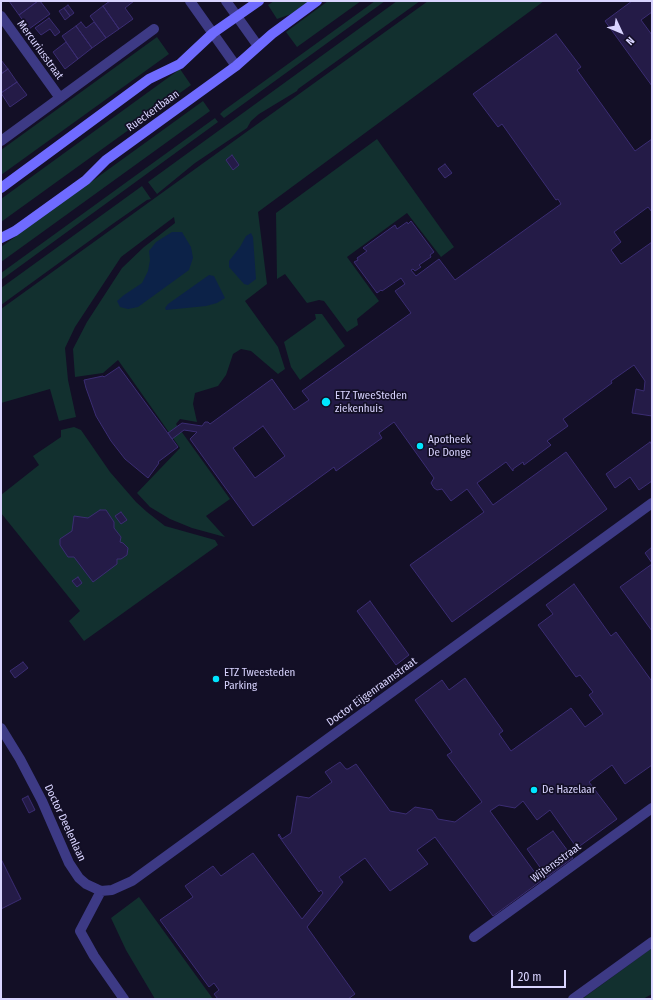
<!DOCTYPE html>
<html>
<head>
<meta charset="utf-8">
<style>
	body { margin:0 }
	#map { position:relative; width:653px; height:1000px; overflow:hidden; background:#130f26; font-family:"Fira Sans Condensed",sans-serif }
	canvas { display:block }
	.frame { position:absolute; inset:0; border:2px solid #d9d4ff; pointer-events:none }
	.north { position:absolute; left:601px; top:12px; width:40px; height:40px; -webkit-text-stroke:3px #130f26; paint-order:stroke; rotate:134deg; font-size:11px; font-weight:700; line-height:16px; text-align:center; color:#d9d4ff }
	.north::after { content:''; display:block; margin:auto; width:14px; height:18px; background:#d9d4ff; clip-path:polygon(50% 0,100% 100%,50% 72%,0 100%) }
	.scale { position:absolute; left:511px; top:970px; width:55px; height:18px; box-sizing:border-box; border:2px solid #d9d4ff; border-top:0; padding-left:5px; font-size:12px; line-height:14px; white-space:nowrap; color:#d9d4ff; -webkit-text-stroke:3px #130f26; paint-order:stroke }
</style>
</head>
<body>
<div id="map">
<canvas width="653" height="1000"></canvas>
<div class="frame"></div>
<div class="north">N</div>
<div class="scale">20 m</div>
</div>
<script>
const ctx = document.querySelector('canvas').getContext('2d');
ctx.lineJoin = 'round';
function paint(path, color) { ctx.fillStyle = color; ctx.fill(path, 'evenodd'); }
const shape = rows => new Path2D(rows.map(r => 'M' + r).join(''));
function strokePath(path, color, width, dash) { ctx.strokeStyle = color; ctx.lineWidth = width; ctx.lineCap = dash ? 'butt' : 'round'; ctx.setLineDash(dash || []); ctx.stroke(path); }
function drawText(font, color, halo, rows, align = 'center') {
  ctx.font = font + ' "Fira Sans Condensed",sans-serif'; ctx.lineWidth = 3.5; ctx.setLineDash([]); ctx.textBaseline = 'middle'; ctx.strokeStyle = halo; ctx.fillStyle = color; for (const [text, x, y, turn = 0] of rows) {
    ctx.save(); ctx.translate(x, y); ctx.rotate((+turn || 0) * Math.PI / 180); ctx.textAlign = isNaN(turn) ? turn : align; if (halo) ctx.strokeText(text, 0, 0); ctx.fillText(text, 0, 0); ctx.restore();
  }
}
paint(shape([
	[274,1,310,1,294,13,277,19,268,5],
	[328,1,361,1,297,47,286,32],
	[375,1,385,1,224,118,220,114,223,111],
	[397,1,420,1,298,89,297,91,259,114,251,121,247,128,195,163,157,194,148,182],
	[428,1,544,1,258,212,267,284,245,301,278,347,285,369,278,374,251,351,241,349,233,354,226,375,218,386,195,393,193,404,197,422,180,419,176,424,230,499,206,516,225,537,192,528,170,519,150,507,137,493,180,448,118,360,103,373,75,377,73,349,87,322,122,268,144,247,175,223,174,217,121,257,75,327,65,348,68,380,76,417,59,421,50,389,1,403,1,309],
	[157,37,169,54,1,175,1,150],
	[180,69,191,85,1,222,1,199],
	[203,101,210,111,1,262,1,247],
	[215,118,218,122,1,280,1,273],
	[377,139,454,247,441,257,407,213,347,257,379,301,357,319,358,325,347,332,324,301,319,300,307,303,285,274,277,279,276,213],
	[142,186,151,199,147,200,114,223,1,305,1,288],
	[315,314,322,314,345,346,300,380,291,367,284,342,316,319],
	[74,427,81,430,110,472,136,502,147,512,165,526,215,540,218,545,84,641,69,621,80,611,1,513,1,495,39,465,33,456,61,437,61,430],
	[139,897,213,999,155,999,126,950,111,918],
	[652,948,652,994,643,999,582,999]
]), '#12302f');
paint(shape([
	[172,232,182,232,191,247,193,258,189,270,138,307,128,309,120,307,117,301,124,295,142,283,148,271,150,260,149,251,156,242],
	[251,233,253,237,256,279,248,285,244,284,229,267,229,261,240,247,246,236],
	[209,275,214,276,225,298,217,303,206,306,166,310,165,308,168,304]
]), '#0c2248');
const building = shape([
	[9,1,38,1,19,15,9,1],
	[38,1,40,1,50,14,29,29,19,15,38,1],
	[110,1,134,1,125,8,133,19,119,29,103,6,110,1],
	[632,1,652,1,652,12,641,20,652,35,652,86,605,21,632,1],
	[68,5,74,13,70,16,64,8,68,5],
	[103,6,119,29,106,38,90,16,103,6],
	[64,8,70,16,65,20,59,11,64,8],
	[49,18,60,32,55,36,50,29,41,35,35,28,49,18],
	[81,22,86,28,94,22,106,38,92,48,76,26,81,22],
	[76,26,92,48,78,59,62,36,76,26],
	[556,34,581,67,577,70,635,151,652,139,652,212,648,207,614,232,621,242,611,250,621,264,652,242,652,416,632,413,636,389,644,391,645,381,634,365,611,381,612,383,563,419,568,426,547,441,551,445,524,465,523,462,513,469,513,471,506,462,477,483,493,505,566,452,607,509,452,622,410,565,484,512,467,489,451,501,442,489,437,490,434,488,431,483,434,478,394,422,379,433,382,438,336,471,334,467,253,526,190,439,197,432,184,430,172,439,168,433,182,423,202,426,205,422,208,422,210,424,272,379,294,410,309,400,302,391,411,313,395,291,405,284,401,278,382,291,381,290,377,293,354,262,358,260,357,258,367,251,363,248,395,225,397,229,407,222,408,224,411,221,434,252,430,255,431,257,419,265,421,267,415,271,413,269,411,270,416,276,439,259,455,280,561,204,558,199,556,200,502,124,498,127,473,94,556,34],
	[263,426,285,456,255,478,233,448,263,426],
	[66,42,78,59,65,69,53,52,66,42],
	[1,60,8,69,1,74,1,60],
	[8,69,17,82,1,93,1,74,8,69],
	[17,82,27,95,10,107,1,93,17,82],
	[232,155,239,165,233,170,226,160,232,155],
	[445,164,452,173,445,178,438,169,445,164],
	[119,367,178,447,158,462,159,463,148,478,125,459,111,441,96,416,86,388,84,380,103,376,104,377,119,367],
	[650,442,652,445,652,481,639,490,630,477,615,488,606,474,650,442],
	[100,510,106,510,114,522,114,528,121,537,120,542,123,543,128,548,127,555,121,559,117,559,117,564,93,582,74,557,68,557,60,545,60,539,72,531,74,516,88,518,100,510],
	[121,512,127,520,121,524,115,516,121,512],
	[652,547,652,563,645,553,652,547],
	[652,564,652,631,620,587,652,564],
	[78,577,82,583,77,587,72,581,78,577],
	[574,584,611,636,616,632,651,680,652,679,652,765,625,784,612,765,589,782,617,819,577,848,550,810,537,820,523,801,515,808,499,805,490,811,541,881,493,916,435,837,417,850,428,864,390,891,365,858,339,877,343,882,307,927,355,994,348,999,218,999,214,994,219,990,214,983,209,987,160,920,193,897,185,886,213,866,221,876,253,853,302,919,323,893,321,890,319,892,278,835,279,834,282,839,291,833,297,796,309,798,332,782,325,772,340,762,346,769,348,769,356,764,390,811,406,814,415,807,432,810,438,819,455,822,482,802,447,755,452,752,415,700,442,680,449,690,465,678,503,731,499,734,511,751,571,708,585,727,603,714,589,695,593,692,580,675,576,677,538,625,553,614,546,605,574,584],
	[370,601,409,655,396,665,357,611,370,601],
	[23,662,28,668,15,678,10,671,23,662],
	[28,796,35,810,29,813,22,799,28,796],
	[553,831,573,858,547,877,527,849,553,831],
	[1,859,21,899,1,909,1,859]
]);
paint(building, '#241b47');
strokePath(building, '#3b2d73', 1);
strokePath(shape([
	[190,1,236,66],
	[226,1,258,46],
	[1,16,60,98],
	[1,141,154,29],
	[1,728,20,759,42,801,69,863,79,878,86,884,101,891,112,890,132,881,652,503],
	[101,891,80,931,94,956,124,999],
	[474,937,652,808],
	[573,999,652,942]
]), '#3d3a85', 10);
strokePath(shape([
	[1,188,149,79,180,64,213,33,259,1],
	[1,238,15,231,86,180,106,160,236,66,272,34,317,1]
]), '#6f6bff', 10);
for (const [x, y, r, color] of [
	[326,402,5,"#00e5ff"],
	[420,446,4,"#00e5ff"],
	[216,679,4,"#00e5ff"],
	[534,790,4,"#00e5ff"]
]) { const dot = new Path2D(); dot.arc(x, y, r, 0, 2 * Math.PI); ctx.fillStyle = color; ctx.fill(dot); strokePath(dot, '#130f26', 1.5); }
drawText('11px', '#d9d4ff', '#130f26', [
	["Mercuriusstraat",40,50,54],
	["Rueckertbaan",153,111,-36],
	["Doctor Eijgenraamstraat",372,692,-36],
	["Doctor Deelenlaan",65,823,65],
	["Wijtensstraat",556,863,-36]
]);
drawText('11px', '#d9d4ff', '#130f26', [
	["ETZ TweeSteden",335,396],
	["ziekenhuis",335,409],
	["Apotheek",428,440],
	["De Donge",428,453],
	["ETZ Tweesteden",224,673],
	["Parking",224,686],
	["De Hazelaar",542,790]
], 'left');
</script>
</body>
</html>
